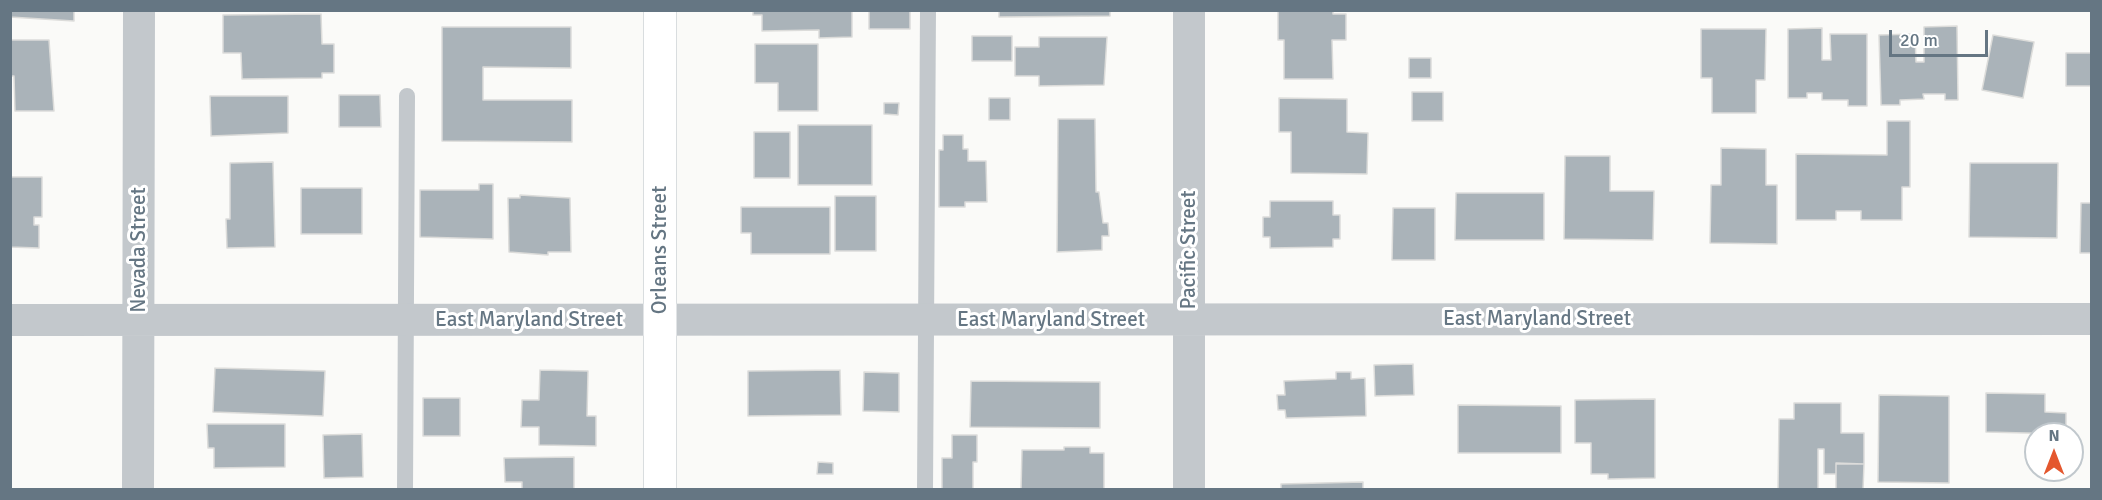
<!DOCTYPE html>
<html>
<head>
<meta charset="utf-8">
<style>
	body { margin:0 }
	#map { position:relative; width:2102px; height:500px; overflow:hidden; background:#fafaf8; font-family:Signika,sans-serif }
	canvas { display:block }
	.frame { position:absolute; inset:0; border:12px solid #657683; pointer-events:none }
	.north { position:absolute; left:2024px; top:422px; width:60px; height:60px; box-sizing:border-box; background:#fff; border:2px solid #c1c8cd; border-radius:50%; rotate:0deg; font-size:16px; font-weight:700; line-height:24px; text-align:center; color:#657683 }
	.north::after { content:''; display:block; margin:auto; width:21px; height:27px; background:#e4572e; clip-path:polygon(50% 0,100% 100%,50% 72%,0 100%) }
	.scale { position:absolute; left:1889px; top:30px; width:99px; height:27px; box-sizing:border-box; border:3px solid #657683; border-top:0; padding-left:8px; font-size:18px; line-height:21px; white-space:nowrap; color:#657683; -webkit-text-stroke:4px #fff; paint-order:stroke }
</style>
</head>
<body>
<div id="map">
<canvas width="2102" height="500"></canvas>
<div class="frame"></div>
<div class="north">N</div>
<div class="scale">20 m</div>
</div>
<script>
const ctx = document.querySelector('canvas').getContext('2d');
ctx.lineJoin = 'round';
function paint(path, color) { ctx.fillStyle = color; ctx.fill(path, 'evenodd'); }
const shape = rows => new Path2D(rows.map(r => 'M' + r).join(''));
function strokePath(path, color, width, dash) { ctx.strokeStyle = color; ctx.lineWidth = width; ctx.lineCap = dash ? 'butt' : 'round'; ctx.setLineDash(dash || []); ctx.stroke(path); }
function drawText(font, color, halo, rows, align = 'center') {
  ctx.font = font + ' Signika,sans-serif'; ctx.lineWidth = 6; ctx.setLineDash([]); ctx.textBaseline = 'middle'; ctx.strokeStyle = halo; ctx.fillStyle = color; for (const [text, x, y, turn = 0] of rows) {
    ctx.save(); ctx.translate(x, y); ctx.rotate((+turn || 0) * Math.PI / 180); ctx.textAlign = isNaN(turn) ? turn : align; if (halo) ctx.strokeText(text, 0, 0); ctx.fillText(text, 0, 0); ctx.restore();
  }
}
const building = shape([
	[10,10,74,10,74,21,10,17,10,10],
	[753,10,852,10,852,37,819,38,819,30,762,31,762,15,753,15,753,10],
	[869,10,910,10,910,29,869,29,869,10],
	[999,10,1110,10,1110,16,999,17,999,10],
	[1278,10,1333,10,1333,14,1346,14,1346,40,1332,40,1333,79,1284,79,1284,40,1278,40,1278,10],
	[321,14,322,44,334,44,334,73,322,73,322,78,242,79,241,53,223,53,223,15,321,14],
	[1957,26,1958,100,1945,100,1945,94,1923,94,1924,99,1900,100,1900,105,1881,105,1879,35,1915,34,1916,62,1924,62,1924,27,1957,26],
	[442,27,571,27,571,68,483,67,483,100,572,100,572,142,442,141,442,27],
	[1822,28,1822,60,1831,60,1830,34,1867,34,1867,106,1848,106,1848,100,1822,100,1822,93,1807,93,1807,98,1788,98,1788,29,1822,28],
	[1701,29,1766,29,1765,80,1756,80,1756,113,1712,113,1712,78,1701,78,1701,29],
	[1993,35,2034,42,2023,98,1982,90,1993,35],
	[972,36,1012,36,1012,61,972,61,972,36],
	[1039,37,1107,37,1104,85,1039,86,1039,76,1015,76,1015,47,1039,47,1039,37],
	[10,40,49,40,54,111,15,111,14,76,10,76,10,40],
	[755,44,818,44,818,111,778,111,778,83,755,83,755,44],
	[2066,53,2092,53,2092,86,2066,86,2066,53],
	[1409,58,1431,58,1431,78,1409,78,1409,58],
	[1412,92,1443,92,1443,121,1412,121,1412,92],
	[339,95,380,95,381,127,339,127,339,95],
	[210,96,288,96,288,133,211,136,210,96],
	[989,98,1010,98,1010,120,989,120,989,98],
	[1279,98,1347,99,1347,132,1368,133,1367,174,1291,173,1291,132,1279,132,1279,98],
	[884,103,899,103,898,115,884,114,884,103],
	[1058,119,1095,119,1096,192,1099,192,1103,223,1108,223,1109,236,1102,236,1102,250,1057,252,1058,119],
	[1887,121,1910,121,1910,187,1902,187,1902,220,1861,220,1861,211,1836,211,1836,220,1796,220,1796,154,1887,155,1887,121],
	[798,125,872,125,872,185,798,185,798,125],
	[754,132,790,132,790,178,754,178,754,132],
	[943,135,963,135,963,149,968,149,968,161,986,161,987,202,965,202,965,207,939,207,939,150,943,150,943,135],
	[1721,148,1766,149,1766,185,1777,185,1777,244,1710,243,1711,185,1721,185,1721,148],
	[1565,156,1610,156,1610,191,1654,191,1653,240,1564,239,1565,156],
	[273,162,275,247,227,248,226,219,230,219,230,163,273,162],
	[1970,163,2058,163,2057,238,1969,237,1970,163],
	[10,177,42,177,42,217,34,217,34,225,39,225,39,248,10,247,10,177],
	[479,184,493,184,493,239,420,237,420,190,479,190,479,184],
	[301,188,362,188,362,234,301,234,301,188],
	[1456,193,1544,193,1544,240,1455,240,1456,193],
	[520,195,570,198,571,252,548,252,548,255,509,252,508,198,520,198,520,195],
	[835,196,876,196,876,251,835,251,835,196],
	[1270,201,1333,201,1333,215,1340,215,1340,239,1333,239,1333,247,1270,248,1270,237,1263,237,1263,217,1270,217,1270,201],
	[2081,203,2092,203,2092,253,2080,253,2081,203],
	[741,207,830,207,830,254,751,254,751,233,741,233,741,207],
	[1393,208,1435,208,1435,260,1392,260,1393,208],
	[1413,364,1414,395,1375,396,1374,365,1413,364],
	[215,368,325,371,323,416,213,412,215,368],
	[540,370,588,371,587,416,596,416,596,446,539,445,539,427,521,427,522,400,539,400,540,370],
	[840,370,841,415,748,416,748,371,840,370],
	[864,372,899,373,899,412,863,411,864,372],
	[1336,372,1351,372,1351,379,1365,378,1366,416,1286,418,1285,410,1278,410,1277,395,1285,395,1284,381,1336,379,1336,372],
	[971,381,1100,382,1100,428,970,427,971,381],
	[1986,393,2045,394,2045,412,2066,413,2066,434,1986,432,1986,393],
	[1879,395,1949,396,1949,483,1878,482,1879,395],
	[423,398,460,398,460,436,423,436,423,398],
	[1655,399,1655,478,1608,479,1608,474,1591,474,1591,443,1575,443,1575,400,1655,399],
	[1794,403,1841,403,1841,433,1864,433,1864,464,1836,463,1836,474,1824,474,1824,449,1818,449,1818,490,1778,490,1779,419,1794,419,1794,403],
	[1458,405,1561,406,1561,453,1458,453,1458,405],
	[207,424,285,424,285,467,214,468,214,448,208,448,207,424],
	[362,434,363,477,324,478,323,435,362,434],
	[952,435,977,435,977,462,973,462,973,490,942,490,942,458,952,458,952,435],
	[1064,447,1090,447,1090,453,1104,453,1104,490,1021,490,1022,450,1064,450,1064,447],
	[574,457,574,490,522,490,522,482,505,482,504,458,574,457],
	[818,462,833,463,833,474,817,474,818,462],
	[1836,464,1864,464,1863,490,1836,490,1836,464],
	[1363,482,1363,490,1281,490,1281,484,1363,482]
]);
paint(building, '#aab3b9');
strokePath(building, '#dcdcda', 1.5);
const secondary = shape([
	[660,490,660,10]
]);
strokePath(secondary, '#b3babf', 34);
strokePath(shape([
	[405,490,407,96],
	[925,490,928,10]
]), '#c3c8cc', 16);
strokePath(shape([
	[10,320,2092,319],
	[138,490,139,10],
	[1189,490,1189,10]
]), '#c3c8cc', 32);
strokePath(secondary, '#fff', 33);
drawText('21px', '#657683', '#fff', [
	["Nevada Street",139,250,-90],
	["Orleans Street",660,250,-90],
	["Pacific Street",1189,250,-90],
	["East Maryland Street",1537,319],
	["East Maryland Street",529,320],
	["East Maryland Street",1051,320]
]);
</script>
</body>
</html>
